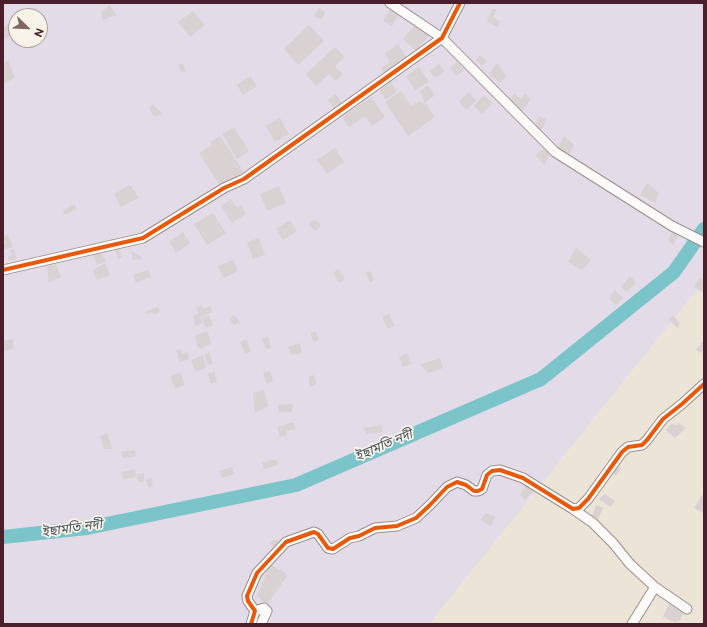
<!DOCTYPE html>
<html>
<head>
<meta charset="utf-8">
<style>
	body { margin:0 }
	#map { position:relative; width:707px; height:627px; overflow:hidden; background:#ece4d7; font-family:"Balsamiq Sans",sans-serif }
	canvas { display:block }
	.frame { position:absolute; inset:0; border:4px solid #4a1f2b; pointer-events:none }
	.north { position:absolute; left:8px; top:8px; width:40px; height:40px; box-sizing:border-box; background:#f7f3e8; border:1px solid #b29e9c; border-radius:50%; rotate:113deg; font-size:11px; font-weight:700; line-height:16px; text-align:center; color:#4a1f2b }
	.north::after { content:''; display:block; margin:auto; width:14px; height:18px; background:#836467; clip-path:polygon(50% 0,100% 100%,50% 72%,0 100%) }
</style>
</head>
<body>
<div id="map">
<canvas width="707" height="627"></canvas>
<div class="frame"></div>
<div class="north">N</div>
</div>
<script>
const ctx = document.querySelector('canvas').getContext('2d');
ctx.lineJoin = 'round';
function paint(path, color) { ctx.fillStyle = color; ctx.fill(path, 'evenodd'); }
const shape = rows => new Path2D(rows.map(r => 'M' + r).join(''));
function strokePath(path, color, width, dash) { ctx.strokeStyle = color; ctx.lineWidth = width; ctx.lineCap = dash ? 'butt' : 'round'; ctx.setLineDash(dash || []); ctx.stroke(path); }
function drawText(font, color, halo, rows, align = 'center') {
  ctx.font = font + ' "Balsamiq Sans","Noto Sans Bengali",sans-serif'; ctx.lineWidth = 3.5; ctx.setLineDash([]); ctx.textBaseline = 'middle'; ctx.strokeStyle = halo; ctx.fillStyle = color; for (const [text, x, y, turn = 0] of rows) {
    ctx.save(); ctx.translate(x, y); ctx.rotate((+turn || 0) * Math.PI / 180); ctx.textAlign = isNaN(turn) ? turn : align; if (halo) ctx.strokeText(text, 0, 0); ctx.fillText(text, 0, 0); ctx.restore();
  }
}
paint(shape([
	[3,3,704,3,704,281,429,624,3,624],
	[16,16,40,16,40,40,16,40]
]), '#e3dce8');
strokePath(shape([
	[3,537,87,528,296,485,541,379,674,272,704,229]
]), '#7ac4ca', 14);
paint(shape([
	[110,5,116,15,103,20,101,12],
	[391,7,400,12,392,26,383,21],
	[319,8,325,12,322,20,314,16],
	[492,9,497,9,493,17,500,22,498,27,487,22],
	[193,11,205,25,190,37,178,22],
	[8,23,13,35,3,39,3,28],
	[417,23,430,34,416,51,403,39],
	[309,25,324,41,298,65,284,49],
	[398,44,408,60,386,75,381,68,390,62,385,53],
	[335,47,345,57,335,66,343,74,335,81,329,74,316,86,306,74],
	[481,55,487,61,482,66,476,60],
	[8,60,15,78,3,84,3,64],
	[457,62,464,70,457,76,450,68],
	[182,63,186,71,182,72,177,65],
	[497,63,506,76,500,83,489,74],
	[439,64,444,71,435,78,430,71],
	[419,67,429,82,415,90,406,76],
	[250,76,257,86,243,95,237,85],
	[391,81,396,92,386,100,379,91],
	[428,85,435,95,425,103,420,91],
	[401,91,411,106,419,101,427,105,435,117,408,136,385,102],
	[469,92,476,101,466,110,459,101],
	[514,93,521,99,525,94,531,99,522,111,509,100],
	[335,94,343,104,335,110,328,100],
	[484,95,492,103,482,114,474,106],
	[371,97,385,117,372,126,365,116,349,127,342,117],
	[153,104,162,114,155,117,149,109],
	[539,116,546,119,541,131,535,126],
	[280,118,289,134,275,142,266,126],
	[234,127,249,151,237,159,222,134],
	[220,136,244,172,221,187,199,153,212,145,211,142],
	[564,136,574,145,569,154,558,148],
	[335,148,344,162,327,174,317,160],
	[543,149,550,153,544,165,535,155],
	[647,183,659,193,655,203,640,195],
	[130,185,139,198,121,207,114,194],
	[279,186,286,203,267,211,260,194],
	[231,199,237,208,241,205,246,214,232,223,221,206],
	[74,204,77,209,65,215,63,210],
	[213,213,226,233,207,245,194,224],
	[315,219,321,226,315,231,309,224],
	[290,220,297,231,283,240,276,229],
	[183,232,190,243,176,253,169,242],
	[672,232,678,236,673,245,668,241],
	[7,234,13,247,3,250,3,245,6,243,3,238],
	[259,238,265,255,253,259,247,242],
	[118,246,122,257,118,259,114,248],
	[98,248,106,261,97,265,91,250],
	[576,248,591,260,582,270,568,262],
	[10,250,14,250,17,259,9,261,8,257,12,255],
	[131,251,143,258,133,260],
	[233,260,238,271,223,278,218,266],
	[105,263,110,275,97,280,93,270],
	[56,264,61,277,49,282,47,267],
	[338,269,345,279,339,283,333,273],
	[148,270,151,277,136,283,133,275],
	[370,271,374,280,370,282,365,273],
	[630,276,636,282,627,292,621,287],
	[700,278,704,280,704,291,702,292,694,287],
	[615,290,623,298,616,305,609,298],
	[201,305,203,309,210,306,212,312,200,317,203,323,195,326,193,316,199,313,196,308],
	[158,307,160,312,153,315,152,312,147,314,146,311],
	[389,314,395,326,388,329,382,317],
	[209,315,213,325,206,328,202,318],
	[234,315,240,322,234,325,229,318],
	[673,315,680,324,677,328,669,319],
	[207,331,210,338,211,344,200,349,196,344,206,340,197,343,195,336],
	[315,331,319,339,314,342,310,333],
	[268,336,271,348,266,349,262,339],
	[13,339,14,349,3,351,3,341],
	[246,339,251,351,245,354,240,342],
	[702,342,704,343,704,349,701,353,696,350],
	[300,343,302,353,291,355,288,347],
	[181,349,182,354,188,352,189,359,180,362,176,350],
	[209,352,213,364,207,365,205,354],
	[407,353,411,364,403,367,399,357],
	[203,355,206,368,195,372,191,360],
	[440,358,443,368,429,373,419,365],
	[214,371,217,382,211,384,208,374],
	[270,371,273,381,267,384,263,373],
	[181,372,185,385,175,389,170,376],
	[314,375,316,384,310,387,309,376],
	[264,390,268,406,255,413,253,393],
	[293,404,292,412,279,412,278,405],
	[293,422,296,429,286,431,287,435,280,437,277,427],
	[672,423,676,426,679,423,686,428,675,438,666,430],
	[381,425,383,432,366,434,364,428],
	[108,433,112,449,104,449,100,436],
	[135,450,136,456,123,458,121,452],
	[277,459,278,465,264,469,262,463],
	[617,466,621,469,616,476,612,472],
	[232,467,234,474,222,478,220,471],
	[135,469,136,477,123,479,122,472],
	[144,473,144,482,138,482,137,474],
	[151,478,153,486,148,488,146,480],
	[526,484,533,491,525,500,520,495],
	[605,494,615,501,610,507,599,499],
	[702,495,704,496,703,513,694,508],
	[596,505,603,508,598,519,592,517],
	[486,513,495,517,491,526,480,520],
	[274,539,282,543,278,550,270,544],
	[270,564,288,575,267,605,257,596],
	[669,603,684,611,680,621,678,620,676,623,663,617]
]), '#dad1d3');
const minor = shape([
	[390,3,442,38,555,152,672,226,704,242],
	[3,270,143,238,224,188,244,179,442,38,460,3],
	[573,509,593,523,613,543,630,564,655,587,687,609],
	[255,611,248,601,247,596,257,573,286,542,314,532,318,534,328,548,333,549,350,538,359,536,375,528,397,526,416,518,430,505,447,487,457,482,466,485,474,491,478,491,482,489,487,475,492,471,500,470,523,478,573,509,579,508,588,499,622,452,628,447,642,445,647,440,663,419,682,404,704,384],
	[255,611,264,608,267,611,261,624],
	[251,624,255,611],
	[632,624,655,587]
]);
strokePath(minor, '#9a8f8b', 11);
strokePath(minor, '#fcfbf9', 9);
strokePath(shape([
	[3,270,143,238,224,188,244,179,442,38,460,3],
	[251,624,255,611,248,601,247,596,257,573,286,542,314,532,318,534,328,548,333,549,350,538,359,536,375,528,397,526,416,518,430,505,447,487,457,482,466,485,474,491,478,491,482,489,487,475,492,471,500,470,523,478,573,509,579,508,588,499,622,452,628,447,642,445,647,440,663,419,682,404,704,384]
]), '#e8590c', 4);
drawText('italic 13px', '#4a5461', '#f7f3e8', [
	["ইছামতি নদী",384,446,-23],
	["ইছামতি নদী",72,529,-8]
]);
</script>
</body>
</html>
